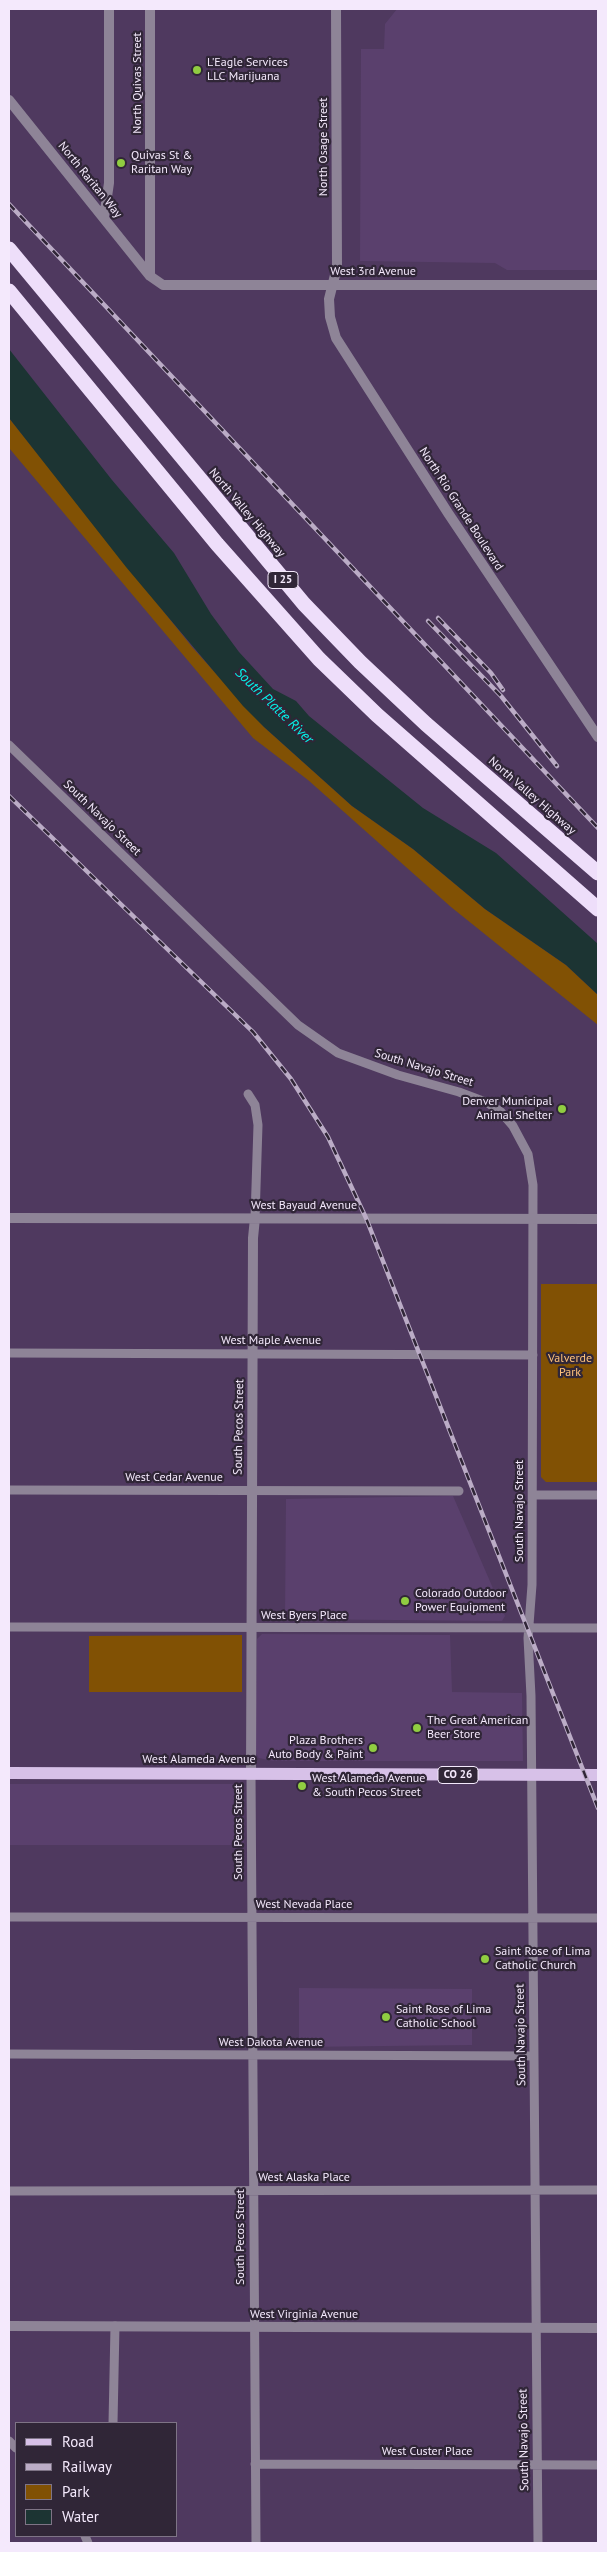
<!DOCTYPE html>
<html>
<head>
<meta charset="utf-8">
<style>
	body { margin:0 }
	#map { position:relative; width:607px; height:2552px; overflow:hidden; background:#4f395f; font-family:"PT Sans",sans-serif }
	canvas { display:block }
	.frame { position:absolute; inset:0; border:10px solid #f4e9fc; pointer-events:none }
	.legend { position:absolute; left:15px; top:2422px; width:162px; height:115px; box-sizing:border-box; background:#302637; border:1px solid #7e7486; margin:0; padding:6px 9px; list-style:none; font-size:15px; color:#f4e9fc }
	.legend li { display:flex; align-items:center; gap:10px; height:25px }
	.legend b { width:25px; border:1px solid #7e7486 }
</style>
</head>
<body>
<div id="map">
<canvas width="607" height="2552"></canvas>
<div class="frame"></div>
<ul class="legend">
<li><b style="height:6px;background:#d7c1e8"></b>Road</li>
<li><b style="height:6px;background:#bbacc6"></b>Railway</li>
<li><b style="height:14px;background:#815104"></b>Park</li>
<li><b style="height:14px;background:#1c3433"></b>Water</li>
</ul>
</div>
<script>
const ctx = document.querySelector('canvas').getContext('2d');
ctx.lineJoin = 'round';
function paint(path, color) { ctx.fillStyle = color; ctx.fill(path, 'evenodd'); }
const shape = rows => new Path2D(rows.map(r => 'M' + r).join(''));
function strokePath(path, color, width, dash) { ctx.strokeStyle = color; ctx.lineWidth = width; ctx.lineCap = dash ? 'butt' : 'round'; ctx.setLineDash(dash || []); ctx.stroke(path); }
function drawText(font, color, halo, rows, align = 'center') {
  ctx.font = font + ' "PT Sans",sans-serif'; ctx.lineWidth = 4.5; ctx.setLineDash([]); ctx.textBaseline = 'middle'; ctx.strokeStyle = halo; ctx.fillStyle = color; for (const [text, x, y, turn = 0] of rows) {
    ctx.save(); ctx.translate(x, y); ctx.rotate((+turn || 0) * Math.PI / 180); ctx.textAlign = isNaN(turn) ? turn : align; if (halo) ctx.strokeText(text, 0, 0); ctx.fillText(text, 0, 0); ctx.restore();
  }
}
paint(shape([
	[397,9,598,9,598,270,507,270,495,263,360,261,361,49,384,49,385,24],
	[453,1496,505,1616,502,1621,285,1619,286,1499],
	[262,1634,450,1635,452,1692,522,1693,523,1761,274,1761,259,1758,255,1752,257,1639],
	[9,1784,236,1784,242,1786,244,1845,9,1845],
	[299,1988,472,1989,472,2045,299,2047]
]), '#5a406d');
paint(shape([
	[9,418,192,647,264,727,352,806,413,849,485,909,566,965,598,995,598,1025,451,907,308,780,253,738,9,448],
	[541,1284,598,1284,598,1482,546,1482,541,1477],
	[242,1635,242,1692,89,1692,89,1636]
]), '#815104');
paint(shape([
	[9,349,112,480,174,553,211,614,239,652,273,689,296,701,309,716,423,808,496,853,598,944,598,995,566,965,485,909,413,849,352,806,264,727,243,706,126,567,9,418]
]), '#1c3433');
strokePath(shape([
	[9,745,298,1025,338,1053,398,1075,459,1092,488,1103,501,1112,513,1126,528,1154,533,1185,532,1585,528,1638,531,1696,538,2543],
	[248,1094,255,1105,258,1125,255,1218],
	[9,1353,533,1355],
	[9,1490,459,1491],
	[533,1495,598,1495],
	[9,1627,598,1628],
	[251,1774,256,2543],
	[9,1917,598,1918],
	[9,2054,534,2056],
	[9,2191,598,2190],
	[113,2423,115,2326],
	[9,2441,16,2448],
	[255,2464,598,2465],
	[85,2536,88,2543]
]), '#8e8497', 9);
strokePath(shape([
	[336,9,337,267,329,299,330,317,336,338,448,513,598,737],
	[9,100,150,276,163,285,598,285],
	[104,217,109,183,109,9],
	[150,276,150,9],
	[9,1218,598,1219],
	[251,1774,253,1238,255,1218],
	[9,2326,598,2328]
]), '#8e8497', 10);
strokePath(shape([
	[9,1773,598,1775]
]), '#d7c1e8', 12);
strokePath(shape([
	[9,249,304,604,360,662,426,724,598,873],
	[9,291,217,544,319,659,377,715,598,909]
]), '#eedefa', 15);
const rail = shape([
	[9,204,598,828],
	[438,618,491,673,503,690],
	[428,621,501,696,557,766],
	[9,796,253,1032,291,1079,328,1137,366,1218,598,1808]
]);
strokePath(rail, '#bbacc6', 4.5);
strokePath(rail, '#302637', 2.5, [8]);
for (const [x, y, r, color] of [
	[197,70,5,"#90cd41"],
	[121,163,5,"#90cd41"],
	[562,1109,5,"#90cd41"],
	[405,1601,5,"#90cd41"],
	[417,1728,5,"#90cd41"],
	[373,1748,5,"#90cd41"],
	[302,1786,5,"#90cd41"],
	[485,1959,5,"#90cd41"],
	[386,2017,5,"#90cd41"]
]) { const dot = new Path2D(); dot.arc(x, y, r, 0, 2 * Math.PI); ctx.fillStyle = color; ctx.fill(dot); strokePath(dot, '#302637', 2); }
for (const [x, y, w] of [
	[283,580,30],
	[458,1775,40]
]) { const box = new Path2D(); box.roundRect(x - w / 2, y - 8.5, w, 17, 4); ctx.fillStyle = '#302637'; ctx.fill(box); strokePath(box, '#f4e9fc', 1); }
drawText('bold 11px', '#f4e9fc', null, [
	["I 25",283,580],
	["CO 26",458,1775]
]);
drawText('12px', '#f4e9fc', '#302637', [
	["L'Eagle Services",207,63],
	["LLC Marijuana",207,77],
	["Quivas St &",131,156],
	["Raritan Way",131,170],
	["Denver Municipal",552,1102,"right"],
	["Animal Shelter",552,1116,"right"],
	["Colorado Outdoor",415,1594],
	["Power Equipment",415,1608],
	["The Great American",427,1721],
	["Beer Store",427,1735],
	["Plaza Brothers",363,1741,"right"],
	["Auto Body & Paint",363,1755,"right"],
	["West Alameda Avenue",312,1779],
	["& South Pecos Street",312,1793],
	["Saint Rose of Lima",495,1952],
	["Catholic Church",495,1966],
	["Saint Rose of Lima",396,2010],
	["Catholic School",396,2024]
], 'left');
drawText('12px', '#f4e9fc', '#302637', [
	["North Quivas Street",138,83,-90],
	["North Osage Street",324,147,-90],
	["North Raritan Way",90,180,51],
	["West 3rd Avenue",373,272],
	["North Rio Grande Boulevard",461,509,57],
	["North Valley Highway",247,513,50],
	["North Valley Highway",532,796,41],
	["South Navajo Street",102,818,44],
	["South Navajo Street",424,1068,17],
	["West Bayaud Avenue",304,1206],
	["West Maple Avenue",271,1341],
	["South Pecos Street",239,1427,-89],
	["West Cedar Avenue",174,1478],
	["South Navajo Street",520,1511,-90],
	["West Byers Place",304,1616],
	["West Alameda Avenue",199,1760],
	["South Pecos Street",239,1832,-90],
	["West Nevada Place",304,1905],
	["South Navajo Street",521,2035,-91],
	["West Dakota Avenue",271,2043],
	["West Alaska Place",304,2178],
	["South Pecos Street",241,2237,-90],
	["West Virginia Avenue",304,2315],
	["South Navajo Street",524,2440,-91],
	["West Custer Place",427,2452]
]);
drawText('12px', '#ffc37c', '#302637', [
	["Valverde",570,1359],
	["Park",570,1373]
]);
drawText('italic 14px', '#05f1e8', '#302637', [
	["South Platte River",274,706,44]
]);
</script>
</body>
</html>
